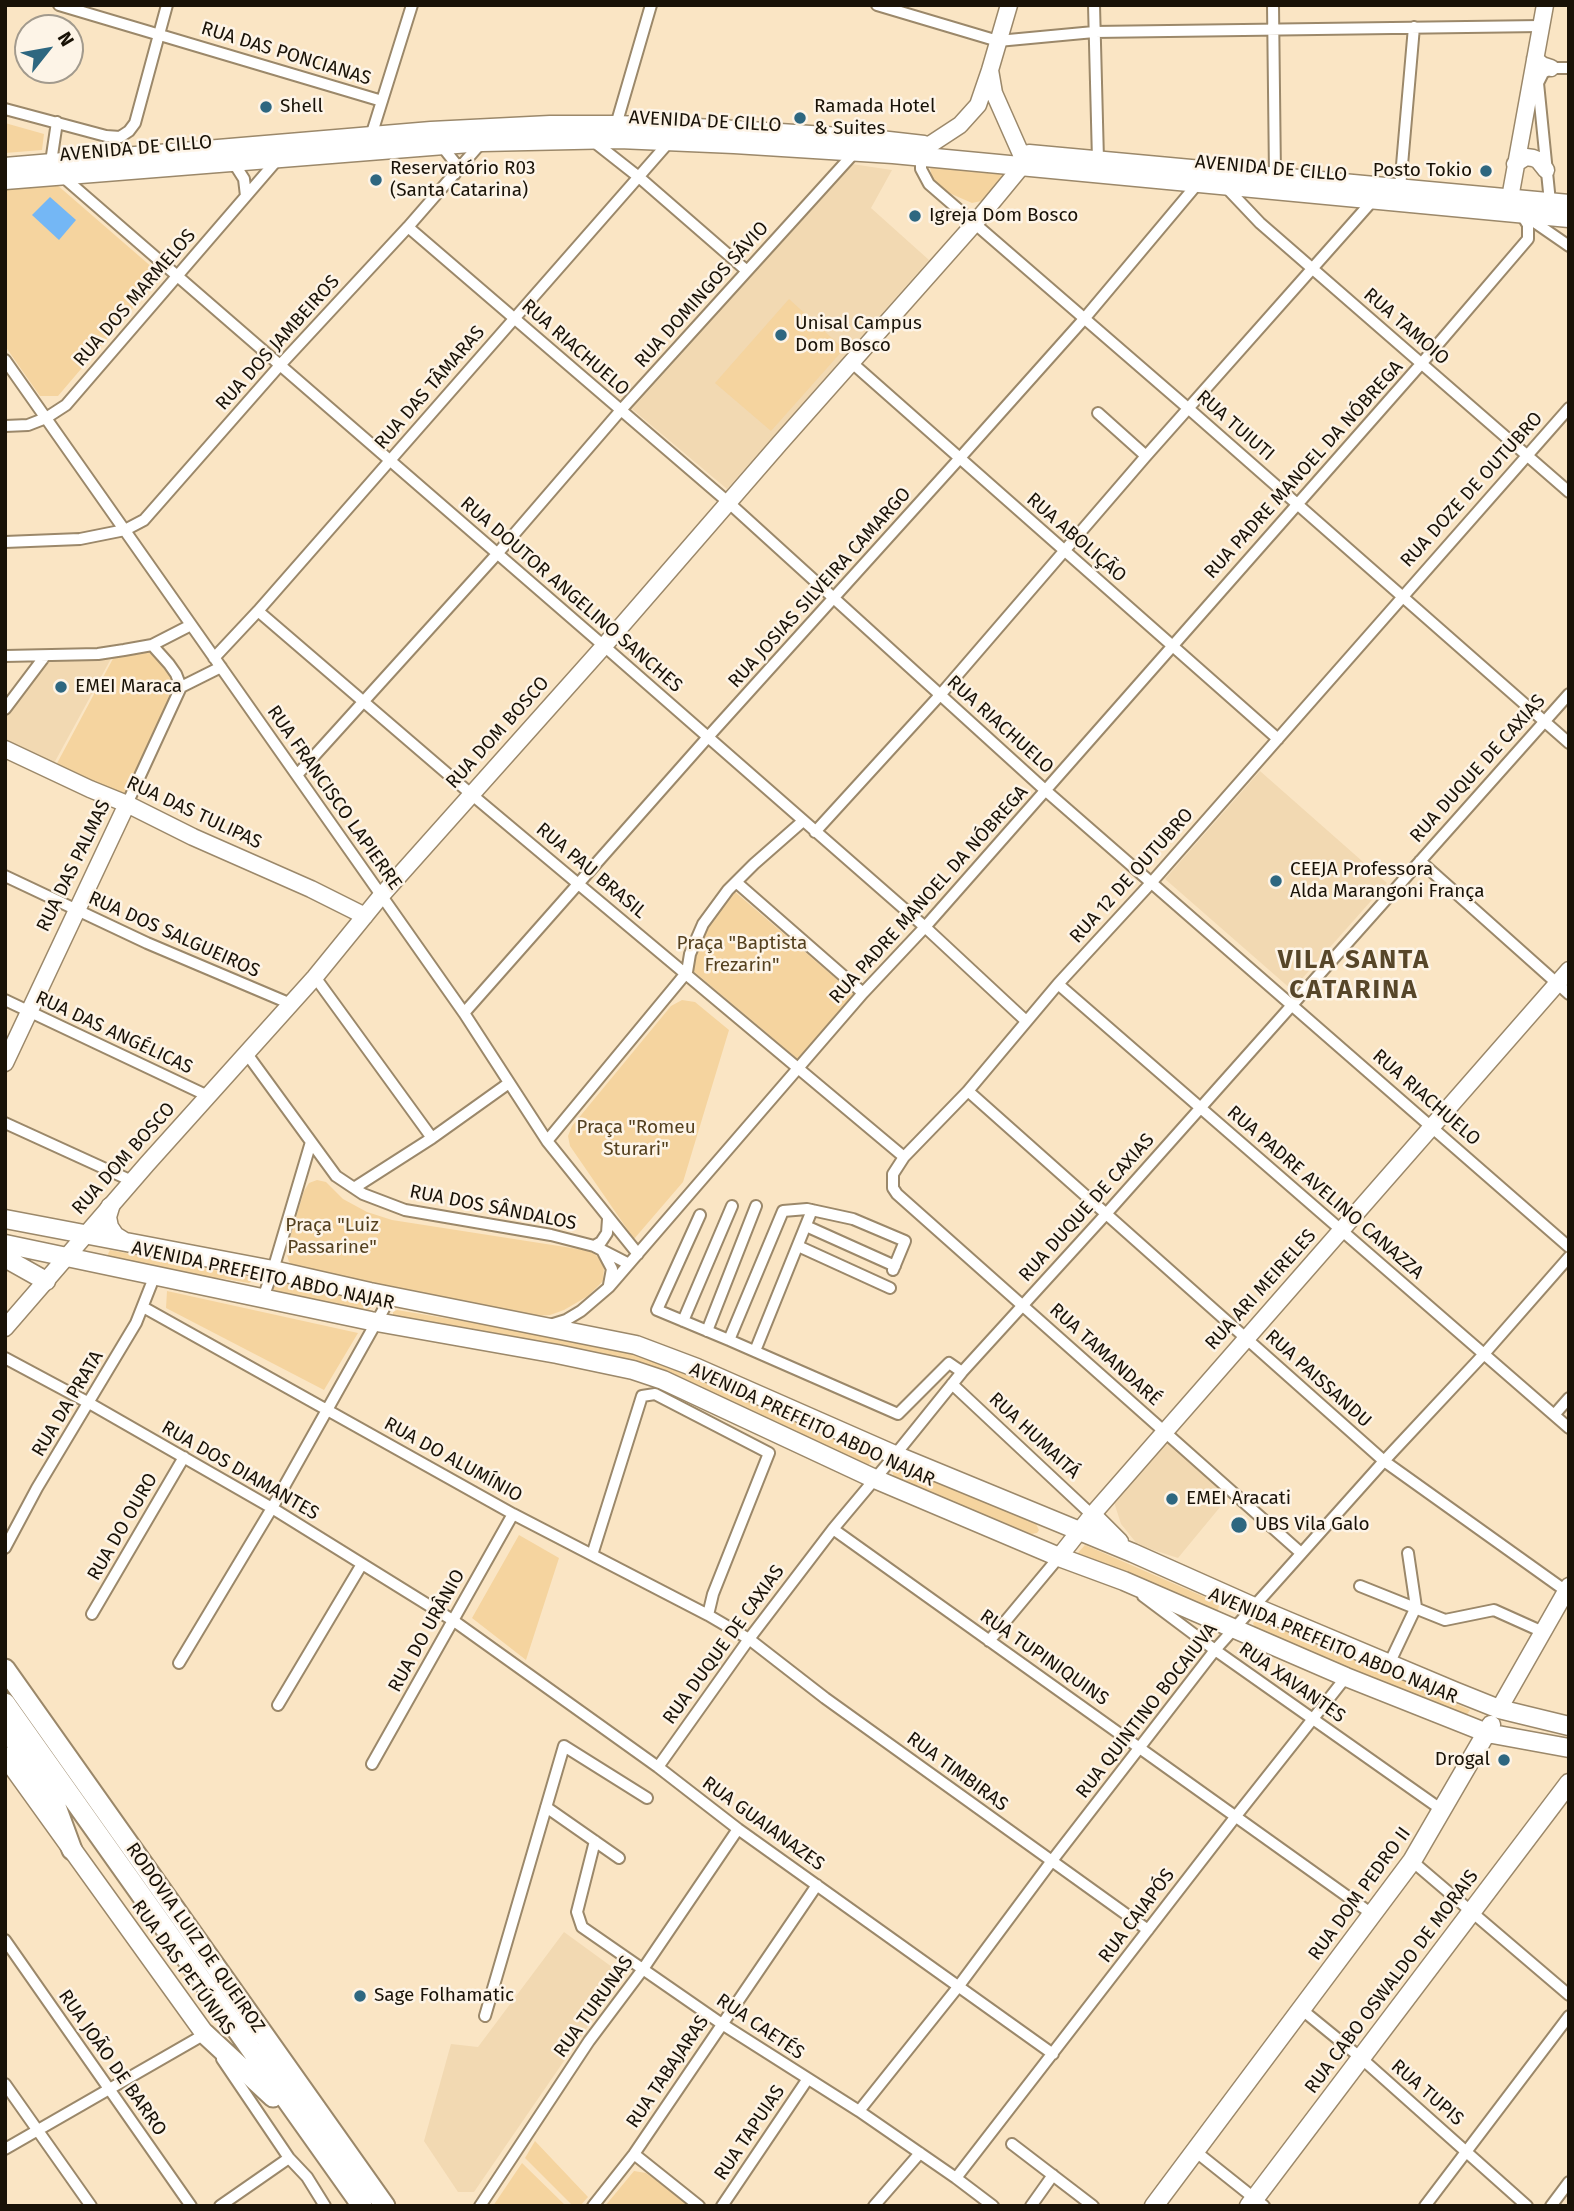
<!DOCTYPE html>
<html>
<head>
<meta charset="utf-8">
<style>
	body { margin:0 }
	#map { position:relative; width:1574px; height:2211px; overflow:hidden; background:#fae5c4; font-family:"Fira Sans",sans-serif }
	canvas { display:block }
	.frame { position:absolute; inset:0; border:7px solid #191207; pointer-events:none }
	.north { position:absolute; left:14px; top:14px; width:70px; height:70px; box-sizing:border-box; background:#fdf4e7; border:2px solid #a29a8d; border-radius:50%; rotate:59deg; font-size:19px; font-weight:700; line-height:28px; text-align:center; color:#191207 }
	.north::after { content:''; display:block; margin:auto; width:24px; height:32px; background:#2e6780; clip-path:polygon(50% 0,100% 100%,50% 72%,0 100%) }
</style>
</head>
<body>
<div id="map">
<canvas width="1574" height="2211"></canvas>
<div class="frame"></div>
<div class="north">N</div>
</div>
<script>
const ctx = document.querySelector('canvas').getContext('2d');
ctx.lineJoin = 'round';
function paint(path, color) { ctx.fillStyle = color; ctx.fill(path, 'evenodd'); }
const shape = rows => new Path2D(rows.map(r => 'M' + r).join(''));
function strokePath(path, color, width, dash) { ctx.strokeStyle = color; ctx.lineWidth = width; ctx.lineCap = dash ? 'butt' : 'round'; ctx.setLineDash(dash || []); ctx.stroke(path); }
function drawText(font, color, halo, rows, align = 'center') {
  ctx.font = font + ' "Fira Sans",sans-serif'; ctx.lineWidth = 5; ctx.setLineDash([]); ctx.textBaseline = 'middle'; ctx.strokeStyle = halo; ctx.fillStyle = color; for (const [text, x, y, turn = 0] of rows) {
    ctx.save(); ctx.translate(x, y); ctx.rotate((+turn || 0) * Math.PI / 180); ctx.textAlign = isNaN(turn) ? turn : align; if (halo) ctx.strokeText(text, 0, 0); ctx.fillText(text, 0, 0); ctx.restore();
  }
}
paint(shape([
	[852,164,892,170,871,208,929,260,727,489,632,409],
	[113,655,52,767,5,741,5,713,47,661],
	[1260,771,1387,883,1292,990,1165,879],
	[1168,1436,1230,1495,1178,1558,1138,1545,1121,1524,1114,1502],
	[564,1932,623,1975,474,2192,458,2192,424,2141,451,2044,478,2047]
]), '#f2d9b2');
paint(shape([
	[5,123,44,134,42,150,5,153],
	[929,163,1013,169,986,200,972,203,940,189,933,182],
	[56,184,161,275,58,396,40,396,5,346,5,188],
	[789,299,844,349,771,431,715,383],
	[147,651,156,656,181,687,164,711,145,753,127,804,54,769,116,653],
	[734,891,855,995,800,1061,692,970,695,955,706,926],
	[682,1000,695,1002,729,1030,683,1182,634,1239,570,1146,568,1136,572,1126,671,1006],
	[317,1180,326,1182,343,1199,367,1212,392,1220,591,1251,601,1260,604,1267,603,1281,588,1296,564,1310,550,1315,534,1316,297,1269,289,1262,286,1251,304,1191,309,1183],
	[110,1250,250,1277,252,1278,251,1282,249,1283,220,1278,197,1278,105,1260],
	[279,1282,368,1302,371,1307,368,1311,360,1311,276,1292,273,1288,275,1284],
	[167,1291,358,1333,324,1390,166,1308],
	[397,1310,539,1334,648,1357,878,1456,868,1465,648,1368,393,1317,393,1312],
	[897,1465,1036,1524,1039,1530,1037,1533,1031,1534,894,1477,892,1471],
	[519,1535,559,1558,526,1660,472,1618],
	[1085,1545,1216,1602,1219,1605,1218,1610,1215,1613,1076,1555],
	[1261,1618,1470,1710,1464,1719,1256,1631,1253,1623],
	[535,2141,588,2197,580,2206,573,2206,525,2158],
	[522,2163,566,2206,493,2206],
	[634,2171,646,2173,692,2206,605,2206]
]), '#f5d49f');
paint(shape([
	[50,197,76,220,59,240,32,215]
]), '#74b7f5');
const street = shape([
	[59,5,382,101],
	[877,5,998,41,1094,32,1541,26],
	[1094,5,1098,160],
	[1273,5,1275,176],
	[5,109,106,136,120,137,129,131,135,123,167,5],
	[616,125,651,5],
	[371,136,412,5],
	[593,141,640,178,747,271],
	[441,145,456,164,455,174],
	[921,157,921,169,929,184,1189,409,1569,743],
	[51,162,57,122],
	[230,163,237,168,244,179,246,196],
	[62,176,604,646,925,927,1026,1021],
	[1223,184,1260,223,1569,492],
	[1400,188,1414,27],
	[1550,202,1538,83,1543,73,1551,68,1569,68],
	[1527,217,1569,246],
	[408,227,728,502,1045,790,1569,1247],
	[5,360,464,1013,547,1141,638,1254],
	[851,362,1278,739],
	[1098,413,1146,456],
	[5,426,28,425,46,418,66,405,278,159],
	[5,542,80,539,125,530,144,520,281,364,408,227,482,142],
	[258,611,471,794,904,1157],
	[152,645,169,664,176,674,181,687],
	[5,656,98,654,124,650,152,645,191,625],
	[214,658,258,611,670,141],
	[5,709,45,656],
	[297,775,497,554,621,410,855,152],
	[127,804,181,687,221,667],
	[815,832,941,694,1146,456,1374,199],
	[1420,861,1569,994],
	[5,876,147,943,291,1004],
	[736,882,863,993],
	[315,977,432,1138],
	[1058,984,1569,1428],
	[5,1000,208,1096],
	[464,1013,708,737,959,459,1084,319,1199,182],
	[247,1054,336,1176,363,1194,405,1210,551,1235,594,1246,629,1264],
	[968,1091,1384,1461,1566,1591],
	[5,1123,132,1181],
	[547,1141,687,972,690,954,703,924,728,890,754,864,803,821],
	[354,1188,432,1138,509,1083],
	[700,1215,657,1310,729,1340,898,1414,949,1363,962,1372],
	[806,1226,895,1266],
	[594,1246,601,1242,607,1233,608,1219],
	[798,1246,890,1288],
	[603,1252,612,1269,609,1285],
	[263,1298,273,1270,311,1142],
	[143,1307,513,1514,708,1615,749,1639,825,1698,1148,1930],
	[683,1321,732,1206],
	[550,1325,566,1320,581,1311,609,1287,863,993,925,927,1421,364,1528,239,1528,225,1520,212],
	[707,1331,756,1206],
	[729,1340,783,1211,807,1209,853,1219,905,1241,893,1270],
	[755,1351,812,1210],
	[5,1358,89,1403,272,1508,454,1621,658,1767,738,1829,1053,2054],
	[952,1384,1092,1515],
	[1554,1415,1569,1398],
	[833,1529,1372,1914],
	[5,1548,37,1488,136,1323,155,1275],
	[1301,1553,897,1194,893,1188,893,1174,904,1157,968,1091,1058,984,1151,883,1569,408],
	[592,1555,642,1396,655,1394,769,1453,713,1594,708,1615],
	[1360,1586,1445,1620,1494,1610,1543,1632],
	[1143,1596,1215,1650,1442,1810],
	[92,1614,184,1457],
	[989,1641,1059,1557],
	[179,1663,272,1508,391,1296],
	[1389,1664,1416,1607,1408,1553],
	[278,1705,362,1564],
	[372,1764,513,1514],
	[658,1767,749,1639,833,1529,895,1455,962,1372,1106,1214,1569,694],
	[546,1807,619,1858],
	[595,1841,577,1912,582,1927,722,2024,859,2111,956,2178,993,2206],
	[1412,1861,1569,1995],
	[5,1940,191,2206],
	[1301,2009,1361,2058,1527,2206],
	[485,2016,564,1746,647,1798],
	[222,2059,289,2158,307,2177,325,2206],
	[5,2084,91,2206],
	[859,2111,958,1987,1051,1862,1215,1650,1384,1461,1484,1354,1569,1257],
	[1012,2144,1093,2206],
	[5,2149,205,2034,207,2037],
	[1195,2151,1264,2206],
	[634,2154,699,2206],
	[956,2178,1236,1816,1346,1677],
	[220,2206,289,2158],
	[480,2206,589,2041,643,1969,738,1829],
	[593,2206,634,2154,817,1885],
	[722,2206,807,2080],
	[874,2206,920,2153],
	[1031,2206,1053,2175],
	[1425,2206,1569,2016],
	[1551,2206,1569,2182]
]);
const secondary = shape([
	[1535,59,1542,65,1551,68],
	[928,146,960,125,978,105,990,70,1009,5],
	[1515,164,1526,157,1533,158,1538,160,1546,170],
	[1510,198,1545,5],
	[5,749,90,789,127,804,193,837,311,889,365,916],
	[5,1063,127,804],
	[5,1328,147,1164,315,977,381,896,604,646,780,443,975,223,1022,166,1021,154,994,93,990,70],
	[1059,1557,1092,1515,1569,970],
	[1499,1709,1569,1586]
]);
const primary = shape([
	[1029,154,1569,204],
	[5,167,431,131,550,125,616,125,719,129,871,139,924,145],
	[5,180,482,142,619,139,734,144,893,154,1569,218],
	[110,1207,107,1217,109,1227,115,1236,123,1241],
	[5,1219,273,1270,370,1292,636,1345,697,1368,895,1455,1133,1553,1252,1606,1454,1691,1499,1709,1569,1726],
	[5,1244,371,1321,557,1354,633,1370,663,1380,875,1479,1059,1557,1124,1581,1346,1677,1487,1733,1569,1748],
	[5,1258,46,1281],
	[1092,1515,1119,1542],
	[5,1756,205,2034],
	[1154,2206,1412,1861,1491,1725],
	[1249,2206,1569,1783]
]);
const highway = shape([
	[5,1669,385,2206],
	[5,1703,362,2206],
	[5,1726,54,1801,72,1850],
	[205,2034,273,2097]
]);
strokePath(street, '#9b886a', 14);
strokePath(secondary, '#9b886a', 19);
strokePath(primary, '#9b886a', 21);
strokePath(highway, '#9b886a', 23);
strokePath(street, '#fff', 10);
strokePath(secondary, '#fff', 16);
strokePath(primary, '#fff', 18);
strokePath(highway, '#fff', 19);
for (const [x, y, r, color] of [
	[266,107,7,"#2e6780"],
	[800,118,7,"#2e6780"],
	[1486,171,7,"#2e6780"],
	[376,180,7,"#2e6780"],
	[915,216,7,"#2e6780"],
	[781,335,7,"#2e6780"],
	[61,687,7,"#2e6780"],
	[1276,881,7,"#2e6780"],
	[1172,1499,7,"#2e6780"],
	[1239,1525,9,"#2e6780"],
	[1504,1760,7,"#2e6780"],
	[360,1996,7,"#2e6780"]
]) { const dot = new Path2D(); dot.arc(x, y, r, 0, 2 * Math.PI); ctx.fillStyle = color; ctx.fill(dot); strokePath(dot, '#fdf4e7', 2.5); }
drawText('19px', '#191207', '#fdf4e7', [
	["RUA DAS PONCIANAS",286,54,17],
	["AVENIDA DE CILLO",705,122,3],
	["AVENIDA DE CILLO",136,149,-5],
	["AVENIDA DE CILLO",1271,169,5],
	["RUA DOMINGOS SÁVIO",702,295,-48],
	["RUA DOS MARMELOS",135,298,-49],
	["RUA TAMOIO",1406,327,41],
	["RUA DOS JAMBEIROS",278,343,-48],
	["RUA RIACHUELO",575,348,41],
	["RUA DAS TÂMARAS",430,388,-49],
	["RUA TUIUTI",1235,426,41],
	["RUA PADRE MANOEL DA NÓBREGA",1304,470,-48],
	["RUA DOZE DE OUTUBRO",1472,490,-48],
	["RUA ABOLIÇÃO",1076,538,41],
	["RUA JOSIAS SILVEIRA CAMARGO",820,588,-48],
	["RUA DOUTOR ANGELINO SANCHES",571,595,41],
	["RUA RIACHUELO",1000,725,42],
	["RUA DOM BOSCO",498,733,-48],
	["RUA DUQUE DE CAXIAS",1478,769,-48],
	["RUA FRANCISCO LAPIERRE",334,798,55],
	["RUA DAS TULIPAS",194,813,25],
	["RUA DAS PALMAS",74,866,-64],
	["RUA PAU BRASIL",591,871,40],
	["RUA 12 DE OUTUBRO",1132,876,-48],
	["RUA PADRE MANOEL DA NÓBREGA",929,895,-48],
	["RUA DOS SALGUEIROS",174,935,24],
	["RUA DAS ANGÉLICAS",114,1033,25],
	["RUA RIACHUELO",1426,1098,41],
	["RUA DOM BOSCO",124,1159,-48],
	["RUA PADRE AVELINO CANAZZA",1325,1193,41],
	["RUA DOS SÂNDALOS",493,1208,11],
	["RUA DUQUE DE CAXIAS",1087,1208,-48],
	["AVENIDA PREFEITO ABDO NAJAR",263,1276,12],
	["RUA ARI MEIRELES",1261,1290,-48],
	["RUA TAMANDARÉ",1105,1355,42],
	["RUA PAISSANDU",1318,1379,42],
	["RUA DA PRATA",68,1404,-59],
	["AVENIDA PREFEITO ABDO NAJAR",812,1425,25],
	["RUA HUMAITÁ",1034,1436,43],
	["RUA DO ALUMÍNIO",453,1460,29],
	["RUA DOS DIAMANTES",240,1471,30],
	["RUA DO OURO",123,1527,-60],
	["RUA DO URÂNIO",427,1631,-61],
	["RUA DUQUE DE CAXIAS",724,1645,-54],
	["AVENIDA PREFEITO ABDO NAJAR",1333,1646,23],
	["RUA TUPINIQUINS",1044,1658,35],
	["RUA XAVANTES",1292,1683,35],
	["RUA QUINTINO BOCAIUVA",1147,1711,-52],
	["RUA TIMBIRAS",957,1772,36],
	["RUA GUAIANAZES",763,1824,36],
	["RUA DOM PEDRO II",1360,1894,-54],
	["RUA CAIAPÓS",1137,1916,-53],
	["RODOVIA LUIZ DE QUEIROZ",195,1938,55],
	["RUA DAS PETÚNIAS",183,1968,54],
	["RUA CABO OSWALDO DE MORAIS",1392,1982,-53],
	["RUA TURUNAS",594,2007,-54],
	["RUA CAETÉS",760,2027,34],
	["RUA JOÃO DE BARRO",112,2063,55],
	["RUA TABAJARAS",668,2072,-56],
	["RUA TUPIS",1427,2093,41],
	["RUA TAPUIAS",750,2133,-56]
]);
drawText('19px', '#191207', '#fdf4e7', [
	["Shell",280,107],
	["Ramada Hotel",814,107],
	["& Suites",814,129],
	["Reservatório R03",390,169],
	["(Santa Catarina)",390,191],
	["Posto Tokio",1472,171,"right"],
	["Igreja Dom Bosco",929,216],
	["Unisal Campus",795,324],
	["Dom Bosco",795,346],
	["EMEI Maraca",75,687],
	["CEEJA Professora",1290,870],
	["Alda Marangoni França",1290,892],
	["EMEI Aracati",1186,1499],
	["UBS Vila Galo",1255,1525],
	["Drogal",1490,1760,"right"],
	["Sage Folhamatic",374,1996]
], 'left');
drawText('19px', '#54401e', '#fdf4e7', [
	["Praça \"Baptista",742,944],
	["Frezarin\"",742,966],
	["Praça \"Romeu",636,1128],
	["Sturari\"",636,1150],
	["Praça \"Luiz",332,1226],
	["Passarine\"",332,1248]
]);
ctx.letterSpacing = '2px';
drawText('bold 26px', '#574629', '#fdf4e7', [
	["VILA SANTA",1354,961],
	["CATARINA",1354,991]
]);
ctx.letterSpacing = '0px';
</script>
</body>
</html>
